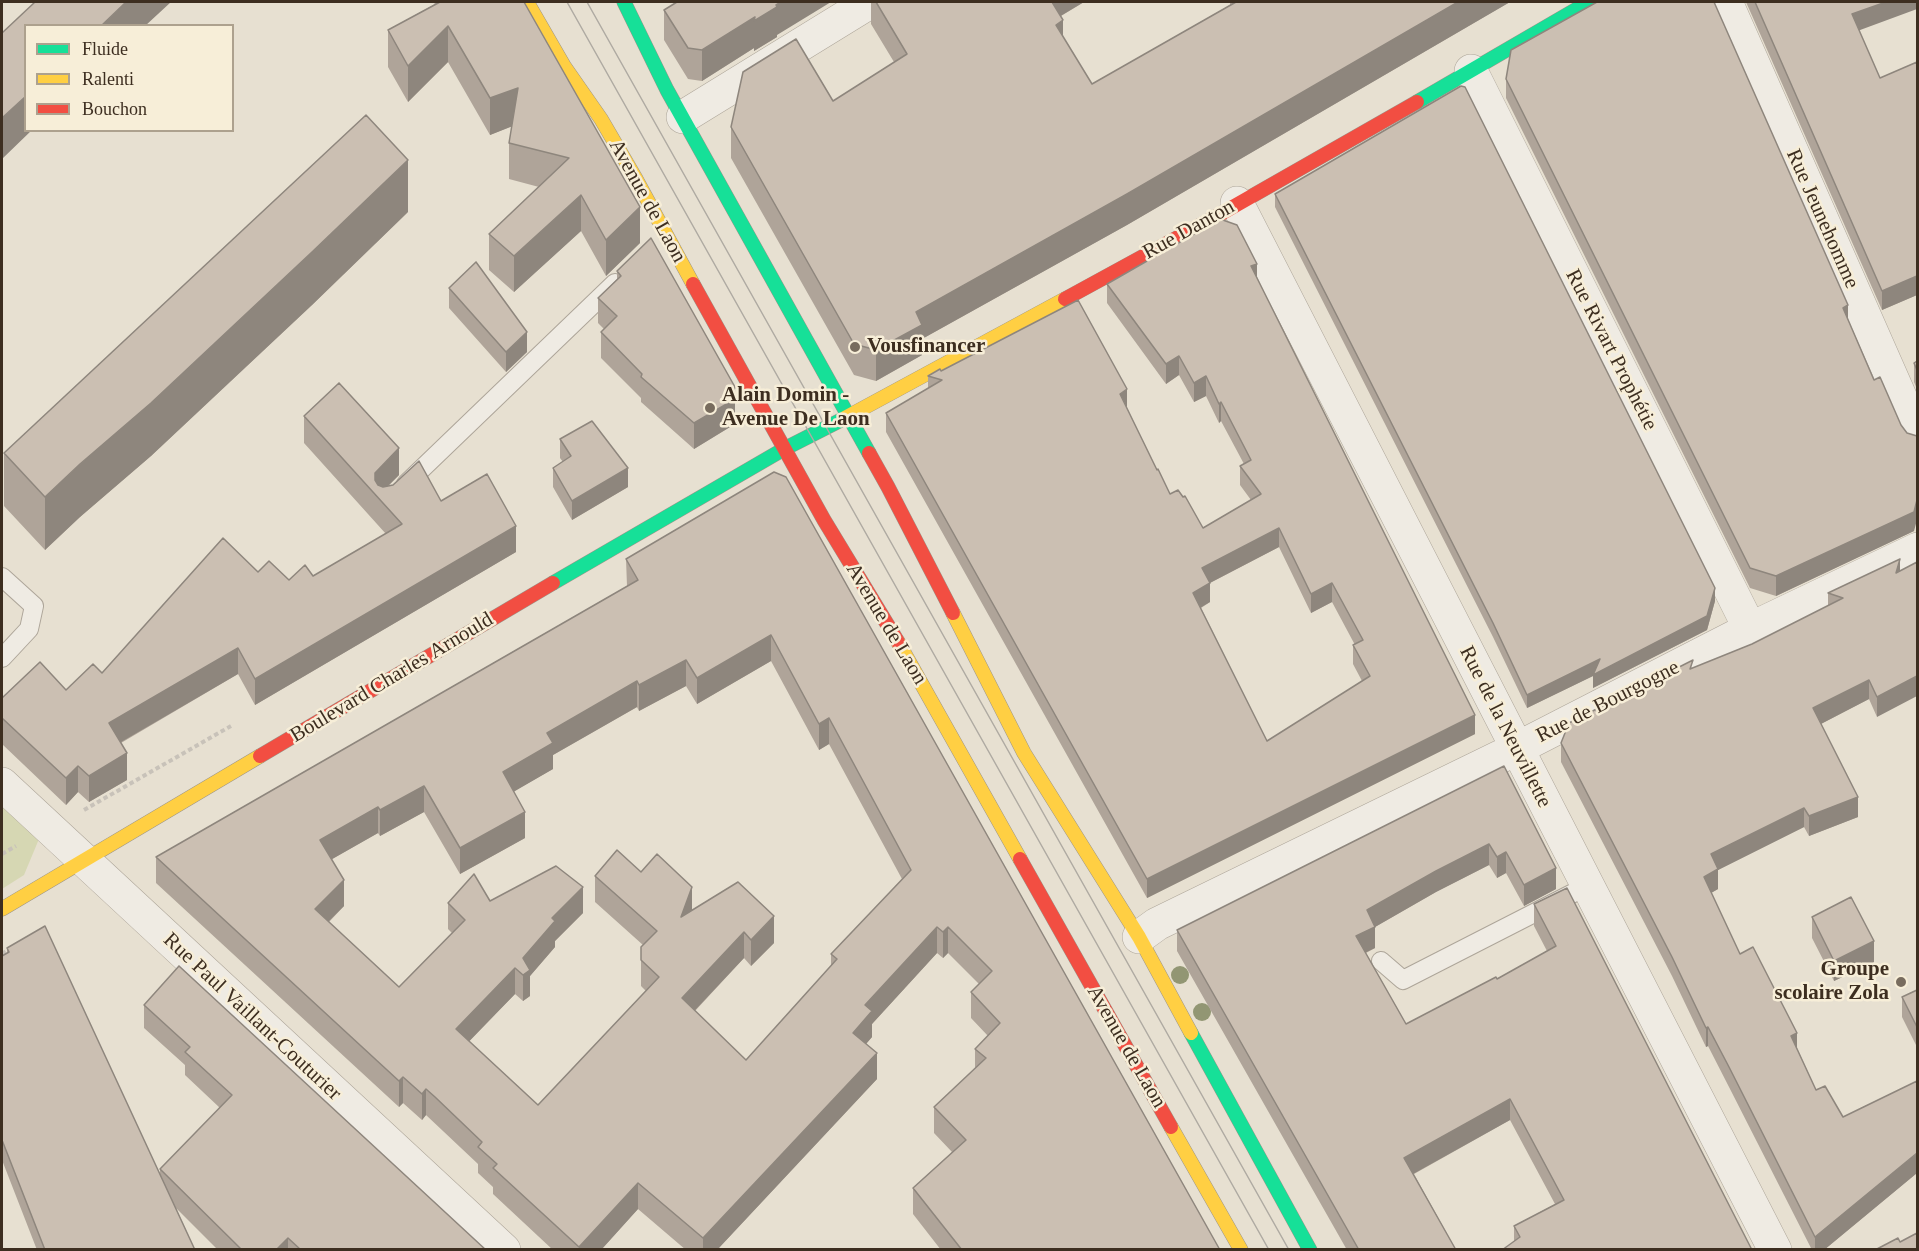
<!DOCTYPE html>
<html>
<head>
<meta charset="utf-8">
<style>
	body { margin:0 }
	#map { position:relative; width:1919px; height:1251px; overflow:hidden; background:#e7e0d1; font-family:"Times New Roman",serif }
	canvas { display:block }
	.frame { position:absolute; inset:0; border:3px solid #3d2e20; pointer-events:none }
	.legend { position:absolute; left:24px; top:24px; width:210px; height:108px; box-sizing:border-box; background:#f7eed8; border:2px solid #ada18e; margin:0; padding:8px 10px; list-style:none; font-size:18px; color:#3d2e20 }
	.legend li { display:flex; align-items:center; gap:12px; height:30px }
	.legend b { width:30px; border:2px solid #ada18e }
</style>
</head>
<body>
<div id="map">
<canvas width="1919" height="1251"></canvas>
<div class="frame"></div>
<ul class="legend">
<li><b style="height:8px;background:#16e098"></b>Fluide</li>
<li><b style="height:8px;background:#ffcf43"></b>Ralenti</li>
<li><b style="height:8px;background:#f24e42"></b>Bouchon</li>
</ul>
</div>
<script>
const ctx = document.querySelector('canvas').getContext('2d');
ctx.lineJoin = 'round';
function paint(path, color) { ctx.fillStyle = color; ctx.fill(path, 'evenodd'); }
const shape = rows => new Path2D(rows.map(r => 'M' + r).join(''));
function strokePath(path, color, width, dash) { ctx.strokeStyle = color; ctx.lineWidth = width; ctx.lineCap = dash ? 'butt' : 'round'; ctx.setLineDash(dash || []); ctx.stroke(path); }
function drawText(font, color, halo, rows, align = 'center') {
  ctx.font = font + ' "Times New Roman",serif'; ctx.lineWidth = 5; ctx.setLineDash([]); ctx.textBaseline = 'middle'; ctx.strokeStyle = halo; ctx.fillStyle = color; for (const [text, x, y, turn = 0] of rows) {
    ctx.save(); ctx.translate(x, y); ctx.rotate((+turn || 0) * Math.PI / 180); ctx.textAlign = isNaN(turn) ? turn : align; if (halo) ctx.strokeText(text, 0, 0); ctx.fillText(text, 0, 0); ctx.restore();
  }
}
paint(shape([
	[2,794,39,839,24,875,2,889]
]), '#d6d7b3');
const lane = shape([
	[406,484,615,283],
	[2,577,34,606,29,629,2,658],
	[1381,961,1403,980,1587,886]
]);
const street = shape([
	[1726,2,1918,437],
	[1471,71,1750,629],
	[683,117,870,2],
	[1237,203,1775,1250],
	[2,784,504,1250],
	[1139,937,1157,924,1516,749,1750,629,1918,549]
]);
const fast = shape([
	[624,2,667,90,869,453],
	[1417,102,1589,2],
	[553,583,784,449,845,418],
	[1191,1033,1310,1250]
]);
const slow = shape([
	[527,2,564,66,601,119,636,179,693,284],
	[845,418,1065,299],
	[953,613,1024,753,1139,937,1191,1033],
	[898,642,1020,859],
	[2,909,260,756],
	[1171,1127,1241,1250]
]);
const jam = shape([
	[693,284,824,520,898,642],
	[1065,299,1217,216,1417,102],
	[869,453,888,487,953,613],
	[260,756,553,583],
	[1020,859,1171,1127]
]);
strokePath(lane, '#ada599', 20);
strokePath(street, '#ada599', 34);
strokePath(fast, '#9c958a', 15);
strokePath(slow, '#9c958a', 15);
strokePath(jam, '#9c958a', 15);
strokePath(shape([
	[84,810,231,726],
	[2,854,16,846],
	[2,954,11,948]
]), '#c8c2b9', 4, [4.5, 3]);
strokePath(lane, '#efebe3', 18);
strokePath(street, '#efebe3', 33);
strokePath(fast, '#16e098', 14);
strokePath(slow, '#ffcf43', 14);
strokePath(jam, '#f24e42', 14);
strokePath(shape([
	[567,2,1269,1250],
	[587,2,1289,1250]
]), '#afaaa2', 1.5);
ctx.fillStyle = '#929673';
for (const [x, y] of [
	[1180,975],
	[1202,1012]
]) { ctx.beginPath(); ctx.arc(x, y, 9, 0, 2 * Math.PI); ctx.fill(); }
paint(shape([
	[433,2,524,2,640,243,606,276,581,231,514,292,489,270,489,234,539,187,509,179,509,143,512,126,490,135,448,62,408,102,388,67,388,30,435,4],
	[871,2,1084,2,1061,16,1063,37,1092,84,1230,5,1230,2,1510,2,1127,225,922,339,922,355,876,381,854,375,731,158,731,127,833,101,894,62,871,24],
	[1746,2,1917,2,1859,30,1880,78,1917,62,1917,295,1882,310],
	[664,10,777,35,777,37,754,51,754,48,702,81,688,79,664,40],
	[1506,79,1848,320,1914,531,1776,596,1750,588,1506,98],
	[1275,194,1715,601,1707,630,1593,688,1593,676,1527,708,1493,637,1275,207],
	[408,212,312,305,151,456,80,517,45,550,4,506,4,453],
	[617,271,735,412,730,427,694,449,641,402,641,398,601,358,601,332,604,329,598,323,598,298,617,279],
	[1257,277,1475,734,1147,898,886,432,886,413,928,389,928,376,941,371,1127,408,1157,470,1170,494,1203,528,1251,500,1240,485,1240,466,1244,464,1221,421,1219,423,1206,396,1194,402,1179,375,1166,384,1107,303,1107,284],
	[1279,547,1311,613,1332,602,1355,645,1353,645,1353,664,1362,681,1267,741,1201,608,1210,602,1210,583],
	[449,288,527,352,506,372,449,308],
	[1917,361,1917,389,1914,382,1914,363],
	[304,416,399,475,388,486,441,501,516,552,255,705,238,674,121,743,127,780,89,802,78,792,66,805,2,744,2,698,66,690,102,673,258,572,289,580,313,576,386,534,304,443],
	[560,439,628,487,572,520,553,487,553,468,563,462,560,458],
	[774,472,1220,1250,941,1250,913,1214,913,1188,952,1152,934,1133,934,1107,975,1069,975,1049,988,1036,971,1018,971,992,979,984,948,953,943,958,937,953,872,1024,872,1037,866,1044,877,1079,717,1250,686,1250,638,1209,601,1250,553,1250,493,1194,493,1187,478,1173,478,1164,426,1115,422,1120,403,1103,399,1107,156,883,156,857,627,586,626,559],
	[771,661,819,750,829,744,902,879,831,954,831,966,746,1060,695,1011,744,958,751,966,774,943,692,910,641,872,595,876,595,902,643,945,641,947,641,986,646,991,538,1105,469,1041,515,994,523,1001,530,996,530,976,555,947,555,941,583,913,490,901,448,903,448,929,452,933,399,987,329,922,344,906,332,859,378,833,380,836,424,812,460,874,525,838,514,791,553,769,553,755,637,707,639,711,686,686,697,704],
	[1900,571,1877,717,1869,699,1821,724,1858,817,1809,836,1804,827,1718,870,1718,889,1711,893,1740,954,1797,1048,1816,1090,1843,1117,1917,1173,1824,1250,1812,1250,1729,1087,1708,1046,1706,1047,1672,976,1561,762,1561,743,1693,668,1752,644,1828,606,1828,593],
	[1504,766,1556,889,1524,906,1506,873,1497,878,1489,865,1436,892,1375,927,1375,948,1366,953,1406,1024,1497,979,1547,951,1534,926,1534,904,1752,1250,1514,1241,1514,1226,1555,1204,1510,1120,1414,1174,1456,1250,1347,1250,1177,951,1177,930],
	[1812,917,1874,962,1834,981,1812,938],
	[7,948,160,1173,160,1169,220,1108,185,1075,185,1065,144,1028,144,1005,486,1250,218,1250,176,1208,195,1250,37,1250,2,1160,2,956,7,953],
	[1917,990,1917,1047,1902,1017,1902,997]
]), '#afa499');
paint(shape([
	[126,2,171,2,145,26,101,26],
	[781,2,831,2,777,35,777,37,754,51,754,48,702,81,702,50,755,17],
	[1047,2,1084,2,1047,24],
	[1458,2,1510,2,1127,225,922,339,922,355,876,381,876,350,916,312],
	[1886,2,1917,2,1917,9,1852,33,1852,14],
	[1063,20,1063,51,1056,25],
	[448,26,448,62,408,102,408,66],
	[518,88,518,124,490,135,490,98],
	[26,96,26,130,32,130,2,159,2,118],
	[408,160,408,212,312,305,151,456,80,517,45,550,45,497],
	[581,195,581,231,514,292,514,256],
	[640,207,640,243,606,276,606,240],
	[1257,264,1257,283,1251,266],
	[1917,276,1917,295,1882,310,1882,291],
	[1848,305,1848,325,1843,308],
	[527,332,527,352,506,372,506,352],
	[1179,356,1179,375,1166,384,1166,364],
	[1206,376,1206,396,1194,402,1194,383],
	[735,387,735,412,730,427,694,449,694,423],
	[1127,389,1127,408,1120,394],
	[1221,402,1221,421,1219,423,1219,404],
	[399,448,399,475,377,497,375,495,375,473],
	[628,468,628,487,572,520,572,501],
	[1917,500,1917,520,1914,531,1776,596,1776,576],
	[516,526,516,552,255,705,255,679],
	[1279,528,1279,547,1202,587,1202,568],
	[1900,559,1900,578,1896,573],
	[3,576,3,629,2,631,2,578],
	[1210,583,1210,602,1193,612,1193,593],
	[1332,583,1332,602,1311,613,1311,594],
	[1715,588,1715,601,1707,630,1593,688,1593,676,1527,708,1527,695],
	[771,635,771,661,697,704,697,678],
	[238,648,238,674,109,749,109,723],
	[686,660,686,686,639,711,639,685],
	[1917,676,1917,696,1877,717,1877,697],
	[1869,680,1869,699,1813,728,1813,708],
	[637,681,637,707,553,755,553,769,503,798,503,772,547,733],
	[1475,715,1475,734,1147,898,1147,879],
	[829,718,829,744,819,750,819,724],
	[127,753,127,780,89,802,89,776],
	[78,766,78,792,66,805,66,778],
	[424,786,424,812,380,836,380,810],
	[1858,797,1858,817,1809,836,1809,816],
	[378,807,378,833,320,866,320,840],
	[1804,808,1804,827,1718,870,1718,889,1704,897,1704,877,1711,854],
	[525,812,525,838,460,874,460,848],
	[1489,844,1489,865,1436,892,1375,927,1375,948,1356,957,1356,936,1367,910,1436,871],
	[1506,852,1506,873,1497,878,1497,857],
	[1556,868,1556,889,1524,906,1524,885],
	[344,880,344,906,315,935,315,909],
	[583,887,583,913,555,941,555,947,530,976,530,996,523,1001,523,958,552,918],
	[692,887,692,913,681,917],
	[774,916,774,943,751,966,751,940],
	[937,927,937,953,872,1024,872,1037,853,1059,853,1033,865,1005],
	[948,927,948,953,943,958,943,932],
	[744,932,744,958,682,1024,682,998],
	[1874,941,1874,962,1834,981,1834,961],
	[515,968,515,994,456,1055,456,1029],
	[1708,1027,1708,1046,1706,1047,1706,1028],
	[1797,1033,1797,1052,1791,1036],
	[877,1053,877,1079,717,1250,703,1250,703,1238],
	[403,1077,403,1103,399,1107,399,1081],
	[426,1089,426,1115,422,1120,422,1094],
	[1510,1099,1510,1120,1404,1179,1404,1158],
	[1917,1153,1917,1173,1824,1250,1815,1250,1815,1237],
	[638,1183,638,1209,601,1250,579,1250,579,1247],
	[288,1238,288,1250,276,1250]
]), '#8e867d');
const building = shape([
	[35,2,126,2,101,26,26,26,26,96,2,118,2,33,35,2],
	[440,2,524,2,640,207,606,240,581,195,514,256,489,234,569,158,509,143,518,88,490,98,448,26,408,66,388,30,440,2],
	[677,2,781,2,776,5,777,7,754,21,755,17,702,50,688,48,664,10,677,2],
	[876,2,1052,2,1063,20,1056,25,1092,84,1236,2,1458,2,1127,194,916,312,922,325,876,350,854,344,731,127,743,72,796,39,833,101,907,54,876,2],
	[1597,2,1714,2,1848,305,1843,308,1874,380,1880,377,1901,425,1907,433,1917,436,1917,500,1914,512,1776,576,1750,568,1506,79,1511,50,1597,2],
	[1755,2,1886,2,1852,14,1880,78,1917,62,1917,276,1882,291,1755,2],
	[1461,86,1465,87,1715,588,1707,616,1593,675,1600,659,1527,695,1493,623,1275,194,1461,86],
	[366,115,408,160,312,252,151,403,80,464,45,497,4,453,366,115],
	[1220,219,1237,225,1257,264,1251,266,1475,715,1147,879,886,413,942,380,928,376,940,369,941,371,1078,300,1127,389,1120,394,1157,470,1158,469,1170,494,1178,490,1183,497,1185,496,1203,528,1261,494,1240,466,1251,460,1221,402,1219,404,1206,376,1194,383,1179,356,1166,364,1107,284,1220,219],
	[1279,528,1311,594,1332,583,1363,640,1353,645,1370,676,1267,741,1193,593,1210,583,1202,568,1279,528],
	[651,238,735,387,730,402,694,423,641,377,642,374,601,332,617,316,598,298,621,276,617,271,651,238],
	[476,262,527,332,506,352,449,288,476,262],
	[1917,361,1917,370,1914,363,1917,361],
	[339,383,399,448,375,473,375,480,378,485,383,487,393,485,419,461,441,501,487,474,516,526,255,679,238,648,109,723,127,753,89,776,78,766,66,778,2,718,2,698,40,662,66,690,93,664,102,673,223,538,258,572,269,561,289,580,305,565,313,576,402,524,304,416,339,383],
	[592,421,628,468,572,501,553,468,571,456,560,439,592,421],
	[774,472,786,477,1220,1250,962,1250,913,1188,966,1140,934,1107,986,1058,975,1049,1000,1023,971,992,992,971,948,927,943,932,937,927,865,1005,872,1011,853,1033,877,1053,703,1238,638,1183,579,1247,493,1168,497,1164,478,1147,482,1142,435,1097,426,1089,422,1094,403,1077,399,1081,156,857,638,580,626,559,774,472],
	[771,635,819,724,829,718,911,870,831,954,837,959,746,1060,682,998,744,932,751,940,774,916,738,882,681,917,692,887,657,854,641,872,617,850,595,876,657,931,641,947,641,960,659,977,538,1105,456,1029,515,968,523,975,530,970,523,958,555,921,552,918,583,887,556,866,490,901,474,874,448,903,465,920,399,987,315,909,344,880,320,840,378,807,380,810,424,786,460,848,525,812,503,772,553,743,547,733,637,681,639,685,686,660,697,678,771,635],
	[1900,559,1896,573,1917,562,1917,676,1877,697,1869,680,1813,708,1858,797,1809,816,1804,808,1711,854,1718,869,1704,877,1740,954,1753,947,1797,1033,1791,1036,1816,1090,1825,1086,1843,1117,1917,1081,1917,1153,1815,1237,1729,1067,1708,1027,1706,1028,1672,957,1561,743,1569,723,1693,660,1690,669,1752,644,1843,598,1828,593,1900,559],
	[1504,766,1556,868,1524,885,1506,852,1497,857,1489,844,1436,871,1367,910,1375,927,1356,936,1406,1024,1496,977,1497,979,1556,946,1534,904,1567,888,1752,1250,1502,1250,1520,1237,1514,1226,1564,1200,1510,1099,1404,1158,1456,1250,1359,1250,1177,930,1504,766],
	[1851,897,1874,941,1834,961,1812,917,1851,897],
	[45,926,195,1250,45,1250,2,1140,2,956,9,952,7,948,45,926],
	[179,966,486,1250,301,1250,288,1238,276,1250,242,1250,160,1169,232,1095,185,1052,190,1047,144,1005,179,966],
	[1917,990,1917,1027,1902,997,1917,990],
	[1917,1233,1917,1250,1875,1250,1898,1238,1900,1242,1917,1233]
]);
paint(building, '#cbbfb2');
strokePath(building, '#8e867d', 1.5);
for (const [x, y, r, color] of [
	[855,347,6,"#786c5e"],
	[710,408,6,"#786c5e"],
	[1901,982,6,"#786c5e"]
]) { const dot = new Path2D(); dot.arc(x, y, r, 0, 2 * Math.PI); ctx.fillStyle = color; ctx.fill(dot); strokePath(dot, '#f7eed8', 2); }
drawText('21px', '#3d2e20', '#f7eed8', [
	["Avenue de Laon",647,201,61],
	["Rue Jeunehomme",1822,219,66],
	["Rue Danton",1189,230,-29],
	["Rue Rivart Prophétie",1611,350,63],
	["Avenue de Laon",886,624,59],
	["Boulevard Charles Arnould",392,678,-31],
	["Rue de Bourgogne",1608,702,-27],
	["Rue de la Neuvillette",1505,727,63],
	["Rue Paul Vaillant-Couturier",252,1017,43],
	["Avenue de Laon",1126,1047,60]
]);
drawText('bold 21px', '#3d2e20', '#f7eed8', [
	["Vousfinancer",867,347],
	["Alain Domin -",722,396],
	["Avenue De Laon",722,420],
	["Groupe",1889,970,"right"],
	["scolaire Zola",1889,994,"right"]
], 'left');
</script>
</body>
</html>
